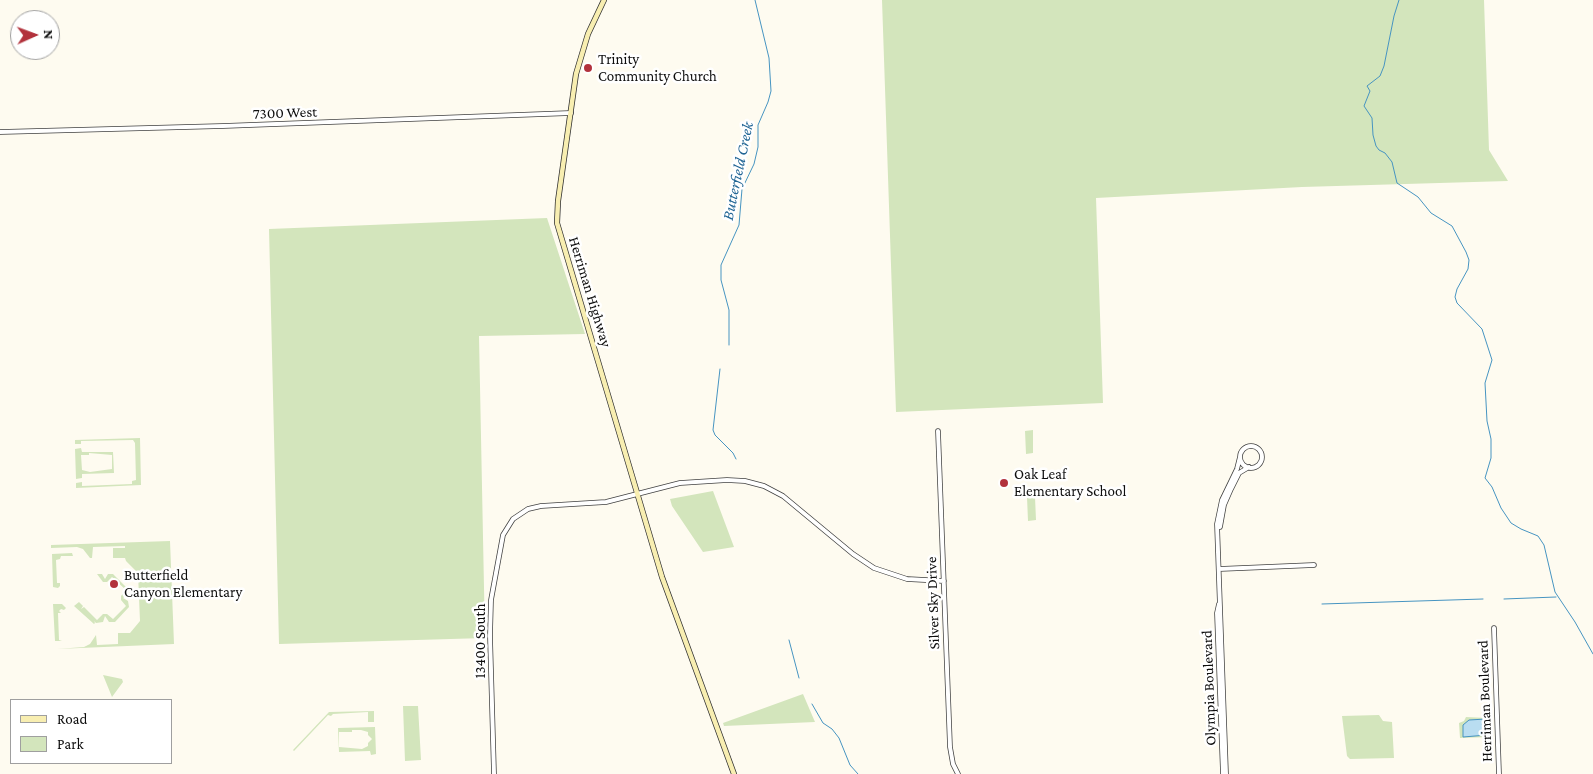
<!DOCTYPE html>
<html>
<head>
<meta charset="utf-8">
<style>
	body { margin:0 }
	#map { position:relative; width:1593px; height:774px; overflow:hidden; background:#fefbf0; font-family:"Crimson Pro",serif }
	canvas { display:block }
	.legend { position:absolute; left:10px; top:699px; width:162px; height:65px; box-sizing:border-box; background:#fff; border:1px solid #9f9f9f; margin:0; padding:6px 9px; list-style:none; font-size:15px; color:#0e0e0e }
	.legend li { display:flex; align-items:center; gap:10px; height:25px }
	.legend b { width:25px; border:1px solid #9f9f9f }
	.north { position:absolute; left:10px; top:10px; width:50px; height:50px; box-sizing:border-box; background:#fff; border:1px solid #9f9f9f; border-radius:50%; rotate:88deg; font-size:14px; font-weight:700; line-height:20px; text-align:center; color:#0e0e0e }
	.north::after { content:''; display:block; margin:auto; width:18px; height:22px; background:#b2323c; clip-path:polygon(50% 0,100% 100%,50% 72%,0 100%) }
</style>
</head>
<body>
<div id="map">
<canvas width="1593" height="774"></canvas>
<ul class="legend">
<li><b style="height:6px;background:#f8eeb1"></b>Road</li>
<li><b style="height:14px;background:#d3e5bc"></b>Park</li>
</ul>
<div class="north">N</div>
</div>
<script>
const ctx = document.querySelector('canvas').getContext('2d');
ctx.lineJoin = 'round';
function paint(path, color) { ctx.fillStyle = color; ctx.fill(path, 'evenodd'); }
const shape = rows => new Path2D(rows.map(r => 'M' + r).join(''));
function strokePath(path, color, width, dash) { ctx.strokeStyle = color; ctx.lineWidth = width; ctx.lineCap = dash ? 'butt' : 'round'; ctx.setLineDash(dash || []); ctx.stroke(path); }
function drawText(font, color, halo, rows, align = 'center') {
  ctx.font = font + ' "Crimson Pro",serif'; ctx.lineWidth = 5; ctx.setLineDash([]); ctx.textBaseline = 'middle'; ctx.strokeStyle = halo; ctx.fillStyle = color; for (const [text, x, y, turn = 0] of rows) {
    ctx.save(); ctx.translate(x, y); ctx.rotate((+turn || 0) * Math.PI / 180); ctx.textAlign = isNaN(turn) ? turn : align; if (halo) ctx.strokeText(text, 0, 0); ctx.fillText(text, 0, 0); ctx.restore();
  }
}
paint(shape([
	[882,0,1484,0,1489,150,1508,181,1302,187,1096,198,1103,403,896,412],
	[547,218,585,334,479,336,485,638,279,644,269,229],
	[1033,430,1033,453,1026,454,1025,431],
	[140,438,141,485,76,488,76,483,82,482,82,486,132,484,132,481,136,480,135,443,133,440,81,441,81,444,75,444,75,440],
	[81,448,82,452,113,452,114,473,82,474,82,478,76,479,75,449],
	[89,453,112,455,112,469,90,472,82,470,81,455,89,455],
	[713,491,734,547,703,552,672,506,670,499],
	[1027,497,1035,497,1036,520,1028,521],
	[170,541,174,644,57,649,84,647,90,644,96,635,97,645,118,644,118,633,130,633,140,621,138,573,126,561,125,558,113,558,113,548,125,548,125,546,93,547,92,558,90,558,83,549,77,547,51,548,51,545],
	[72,553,73,556,61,556,60,559,56,560,57,583,60,583,60,586,58,588,53,587,52,554],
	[97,574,102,574,105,579,108,574,113,574,128,589,128,594,123,598,128,601,129,607,115,622,109,622,105,616,103,622,96,623,94,621,95,623,94,624,74,606,79,602,83,606,81,609,84,607,97,620,103,614,107,614,113,619,126,606,121,600,121,596,126,590,112,577,107,582,103,582],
	[53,604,62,604,66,608,64,610,61,609,59,611,61,613,58,613,59,640,62,641,55,641],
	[103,675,122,679,123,682,112,697],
	[803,694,815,722,724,726,723,723],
	[403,706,418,706,421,760,405,761],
	[374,711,374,722,368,722,368,712,333,714,331,716,328,715,294,751,293,750,329,712],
	[1379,715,1383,721,1392,722,1394,758,1350,759,1347,756,1342,716],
	[1466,717,1487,718,1487,724,1489,725,1489,737,1460,738,1459,723,1464,721],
	[375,727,376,754,371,755,370,751,339,752,338,728],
	[352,730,361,730,368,732,368,735,372,739,368,743,368,746,362,749,339,747,339,732,352,732]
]), '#d3e5bc');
const water = shape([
	[1486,719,1487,735,1463,737,1463,725,1469,720,1486,719]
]);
paint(water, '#b9ddf1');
strokePath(water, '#4694c1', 1);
strokePath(shape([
	[1399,0,1394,16,1384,66,1380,76,1367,86,1370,91,1364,106,1372,118,1373,135,1376,146,1379,150,1385,153,1392,162,1397,183,1418,197,1431,213,1452,226,1466,252,1469,260,1468,269,1457,289,1455,297,1457,303,1482,329,1492,360,1485,383,1487,421,1491,439,1491,458,1485,478,1492,487,1501,508,1511,523,1521,529,1538,536,1544,545,1555,592,1575,622,1593,654],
	[729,345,729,310,721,280,721,265,739,225,742,189,754,164,758,147,758,125,768,102,771,91,769,58,755,0],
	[720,369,713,430,715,435,733,453,736,459],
	[1504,599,1556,597],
	[1322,604,1483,599],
	[789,640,799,678],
	[812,704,823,723,832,729,839,738,850,765,858,774]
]), '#4694c1', 1);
const tertiary = shape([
	[0,132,223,126,571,113],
	[938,431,950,747,953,764,958,774],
	'1240 457a11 11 0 1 1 22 0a11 11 0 1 1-22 0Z',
	[1220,527,1224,505,1231,489,1239,473,1249,467],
	[1219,569,1314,565],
	[1219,604,1217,613,1223,774],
	[1494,628,1499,774],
	[494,774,490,636,491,600,503,535,513,519,528,509,541,506,606,502,680,483,727,480,745,481,764,486,783,496,853,554,874,568,907,579,944,581],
	[1226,774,1217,524,1222,500,1237,469,1240,457]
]);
const secondary = shape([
	[604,0,588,34,576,74,558,201,557,223,662,577,734,774]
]);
strokePath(tertiary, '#414141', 5.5);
strokePath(secondary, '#303030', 6);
strokePath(tertiary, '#fff', 4);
strokePath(secondary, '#f8eeb1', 4.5);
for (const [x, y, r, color] of [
	[588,68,5,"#b2323c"],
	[1004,483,5,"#b2323c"],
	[114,584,5,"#b2323c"]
]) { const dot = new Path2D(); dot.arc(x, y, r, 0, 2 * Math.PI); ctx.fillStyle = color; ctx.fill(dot); strokePath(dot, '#fff', 2); }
drawText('15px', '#0e0e0e', '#fff', [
	["Trinity",598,59],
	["Community Church",598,76],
	["Oak Leaf",1014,474],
	["Elementary School",1014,491],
	["Butterfield",124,575],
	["Canyon Elementary",124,592]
], 'left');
drawText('15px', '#0e0e0e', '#fff', [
	["7300 West",285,113,-2],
	["Herriman Highway",590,292,73],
	["Silver Sky Drive",933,603,-92],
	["13400 South",480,641,-90],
	["Olympia Boulevard",1209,688,-92],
	["Herriman Boulevard",1485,701,-92]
]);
drawText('italic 16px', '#226695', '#fff', [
	["Butterfield Creek",738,171,-78]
]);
</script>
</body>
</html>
